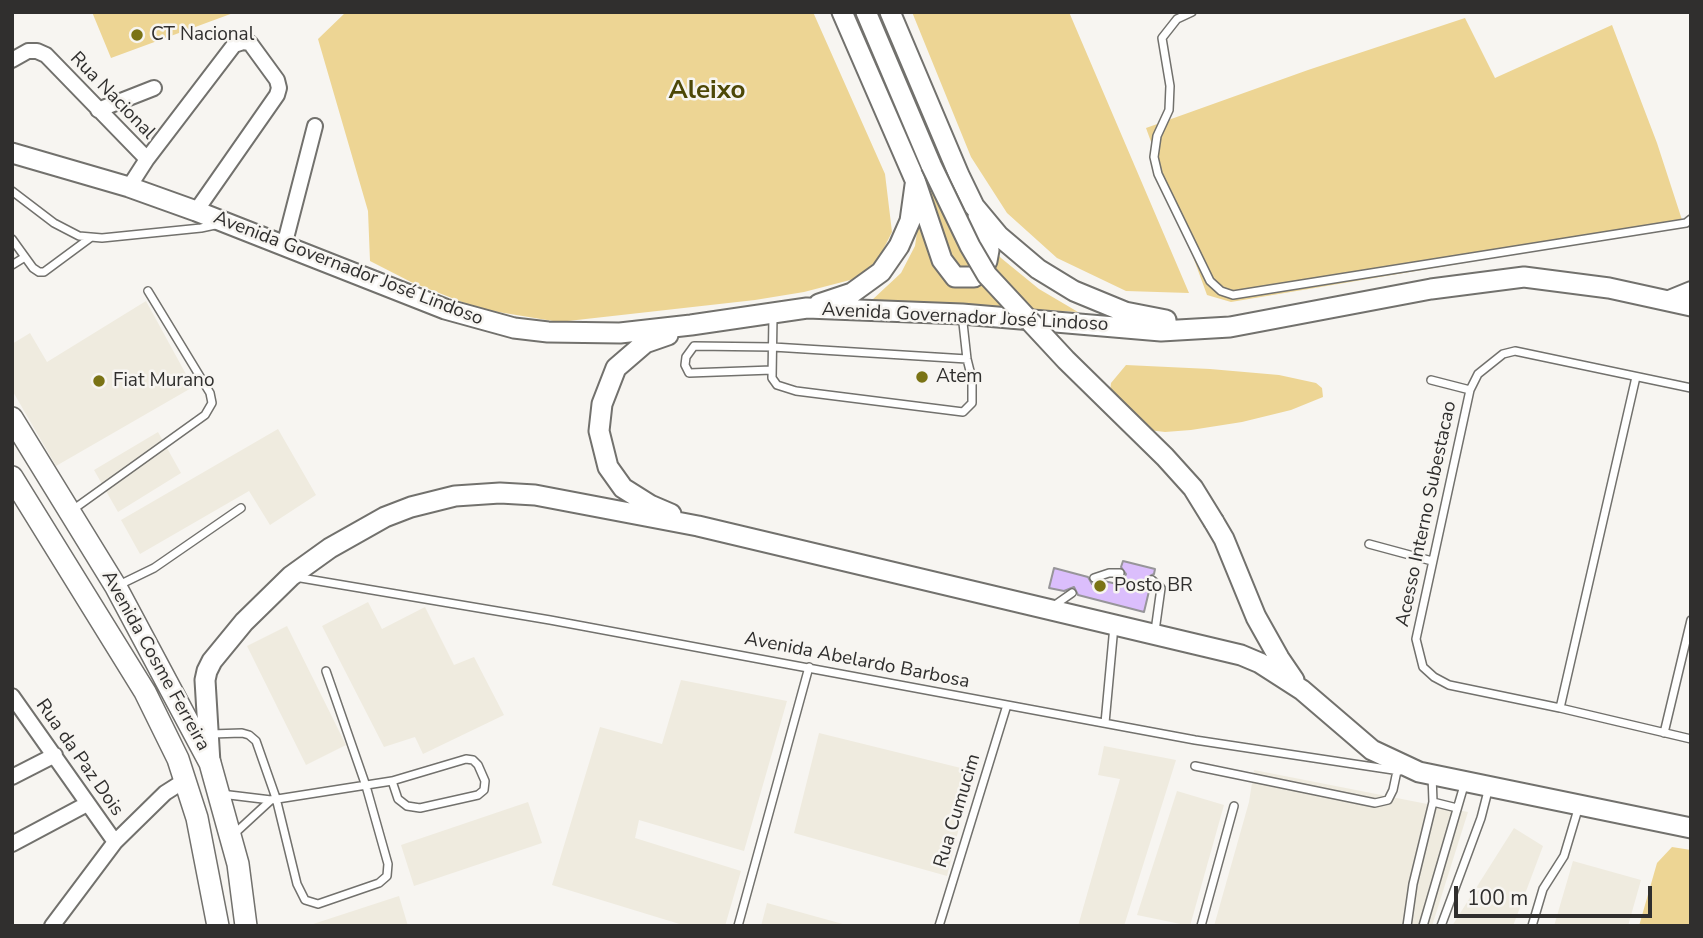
<!DOCTYPE html>
<html>
<head>
<meta charset="utf-8">
<style>
	body { margin:0 }
	#map { position:relative; width:1703px; height:938px; overflow:hidden; background:#f7f5f1; font-family:"Nunito Sans",sans-serif }
	canvas { display:block }
	.frame { position:absolute; inset:0; border:14px solid #302f2e; pointer-events:none }
	.scale { position:absolute; left:1454px; top:886px; width:198px; height:32px; box-sizing:border-box; border:4px solid #302f2e; border-top:0; padding-left:9px; font-size:21px; line-height:24px; white-space:nowrap; color:#302f2e; -webkit-text-stroke:5px #f7f5f1; paint-order:stroke }
</style>
</head>
<body>
<div id="map">
<canvas width="1703" height="938"></canvas>
<div class="frame"></div>
<div class="scale">100 m</div>
</div>
<script>
const ctx = document.querySelector('canvas').getContext('2d');
ctx.lineJoin = 'round';
function paint(path, color) { ctx.fillStyle = color; ctx.fill(path, 'evenodd'); }
const shape = rows => new Path2D(rows.map(r => 'M' + r).join(''));
function strokePath(path, color, width, dash) { ctx.strokeStyle = color; ctx.lineWidth = width; ctx.lineCap = dash ? 'butt' : 'round'; ctx.setLineDash(dash || []); ctx.stroke(path); }
function drawText(font, color, halo, rows, align = 'center') {
  ctx.font = font + ' "Nunito Sans",sans-serif'; ctx.lineWidth = 5; ctx.setLineDash([]); ctx.textBaseline = 'middle'; ctx.strokeStyle = halo; ctx.fillStyle = color; for (const [text, x, y, turn = 0] of rows) {
    ctx.save(); ctx.translate(x, y); ctx.rotate((+turn || 0) * Math.PI / 180); ctx.textAlign = isNaN(turn) ? turn : align; if (halo) ctx.strokeText(text, 0, 0); ctx.fillText(text, 0, 0); ctx.restore();
  }
}
paint(shape([
	[146,301,193,387,56,466,12,390,12,344,30,333,47,362],
	[278,429,316,495,270,525,249,491,140,554,121,520],
	[158,432,181,473,118,512,94,470],
	[368,602,382,629,425,607,454,665,474,657,504,715,423,754,415,737,384,747,322,626],
	[287,626,346,745,306,765,247,646],
	[681,680,787,701,744,851,639,820,635,838,741,871,725,926,686,926,552,885,600,727,662,744],
	[819,733,973,771,947,876,794,833],
	[1104,746,1176,760,1124,926,1078,926,1120,779,1098,775],
	[1254,770,1468,812,1432,926,1214,926,1249,802],
	[1177,791,1224,805,1190,926,1137,915],
	[528,802,542,843,414,886,401,845],
	[1514,828,1543,846,1513,926,1452,926],
	[1573,861,1641,880,1628,926,1554,926],
	[399,896,408,926,307,926],
	[767,903,850,926,761,926]
]), '#efebdf');
paint(shape([
	[92,12,236,12,111,58],
	[346,12,813,12,885,174,892,232,878,260,854,279,804,292,755,300,559,322,480,309,411,282,370,261,368,211,318,39],
	[844,12,872,12,967,222,1001,258,1039,289,1078,312,872,300,901,273,915,246,921,205],
	[912,12,1069,12,1189,293,1126,291,1057,258,1007,213,971,157],
	[1465,18,1495,78,1612,25,1657,143,1684,226,1231,302,1207,295,1146,128,1308,70],
	[1126,365,1210,369,1279,375,1316,383,1322,388,1323,397,1291,410,1242,422,1191,430,1165,432,1140,429,1108,409,1111,383],
	[1672,847,1691,850,1691,926,1639,926,1657,863]
]), '#edd594');
const building = shape([
	[1123,561,1155,569,1154,574,1146,578,1150,587,1144,612,1078,595,1074,587,1064,591,1049,588,1054,568,1088,577,1092,584,1104,581,1117,584,1118,579,1124,578,1126,574,1121,567,1123,561]
]);
paint(building, '#dbbefc');
strokePath(building, '#979599', 2);
const lane = shape([
	[1192,12,1177,19,1162,38,1170,86,1169,110,1157,136,1154,157,1158,174,1210,281,1221,291,1233,295,1686,223,1691,219],
	[12,191,54,223,79,236,102,238,201,228,215,225],
	[12,239,25,257,12,265],
	[25,257,33,268,39,272,44,272,90,238],
	[773,316,772,378,777,385,796,391,963,412,972,403,972,379,967,359,962,314],
	[772,370,689,373,685,365,686,357,694,346,773,347,967,359],
	[1431,380,1470,390],
	[1691,388,1515,351,1503,354,1478,374,1470,390,1416,639,1423,667,1434,677,1449,685,1560,708,1691,739],
	[71,511,205,415,212,403,210,393,148,291],
	[1369,544,1432,561],
	[295,577,550,620,1195,740,1400,771],
	[1094,578,1109,573,1120,573],
	[1152,580,1161,588,1155,631],
	[117,586,154,568,241,508],
	[1052,607,1072,593],
	[1560,708,1636,377],
	[1105,723,1114,626],
	[1664,733,1691,620],
	[211,734,242,733,249,735,256,741,276,798,297,884,305,900,318,904,379,883,387,876,388,864,366,786,326,671],
	[1195,766,1375,803,1388,800,1393,790,1397,771],
	[221,794,271,800,392,781,466,759,473,760,478,765,485,781,484,790,478,795,420,808,407,806,398,799,392,781],
	[1433,802,1457,808],
	[233,835,271,800],
	[738,926,809,667],
	[939,926,1007,705],
	[1201,926,1234,806],
	[1407,926,1413,884,1433,802,1432,775],
	[1423,926,1465,782],
	[1441,926,1481,818,1489,787],
	[1532,926,1543,889,1564,856,1579,806]
]);
const street = shape([
	[12,60,28,51,37,51,46,55,147,159],
	[98,110,154,88],
	[129,187,147,159,234,45,243,42,250,43,277,80,279,88,277,95,196,211],
	[284,246,315,126],
	[1664,300,1691,289],
	[12,696,115,842],
	[12,777,55,755],
	[12,844,87,804],
	[52,926,115,842,165,793,176,786,187,784]
]);
const secondary = shape([
	[842,12,915,180,942,260,955,277,974,277,982,270,987,261,989,250,978,217],
	[866,12,931,165],
	[890,12,959,175,974,206,999,236,1038,269,1074,291,1125,312,1166,320],
	[12,153,129,187,196,211,445,309,514,328,548,332,620,333,691,325,807,308,962,314,1161,331,1230,327,1431,289,1524,277,1609,288,1691,306],
	[819,304,852,293,881,272,899,246,910,221,915,185],
	[668,335,645,343,616,368,602,404,599,431,608,467,623,488,650,505,671,514],
	[1214,522,1224,539,1256,617,1279,658,1294,680],
	[210,763,205,680,207,671,212,661,244,622,291,576,330,548,385,517,411,507,455,496,500,493,535,495,698,526,1241,655,1260,663,1302,690,1372,750,1419,772,1691,828]
]);
const primary = shape([
	[12,418,116,587,210,763,238,864,246,926],
	[12,477,145,692,178,759,197,818,218,926]
]);
strokePath(lane, '#72716d', 10);
strokePath(street, '#72716d', 18);
strokePath(secondary, '#72716d', 23);
strokePath(primary, '#72716d', 24);
strokePath(lane, '#fff', 7);
strokePath(street, '#fff', 14);
strokePath(secondary, '#fff', 19);
strokePath(primary, '#fff', 21);
const secondaryBridge = shape([
	[931,165,970,246,987,275,1066,360,1165,457,1193,488,1214,522]
]);
strokePath(secondaryBridge, '#72716d', 23, []);
strokePath(secondaryBridge, '#fff', 19);
for (const [x, y, r, color] of [
	[137,35,7,"#7a7315"],
	[922,377,7,"#7a7315"],
	[99,381,7,"#7a7315"],
	[1100,586,7,"#7a7315"]
]) { const dot = new Path2D(); dot.arc(x, y, r, 0, 2 * Math.PI); ctx.fillStyle = color; ctx.fill(dot); strokePath(dot, '#f7f5f1', 2.5); }
drawText('19px', '#302f2e', '#f7f5f1', [
	["CT Nacional",151,35],
	["Atem",936,377],
	["Fiat Murano",113,381],
	["Posto BR",1114,586]
], 'left');
drawText('19px', '#302f2e', '#f7f5f1', [
	["Rua Nacional",112,96,46],
	["Avenida Governador José Lindoso",348,269,21],
	["Avenida Governador José Lindoso",965,318,3],
	["Acesso Interno Subestacao",1427,514,-78],
	["Avenida Cosme Ferreira",155,661,61],
	["Avenida Abelardo Barbosa",857,661,11],
	["Rua da Paz Dois",79,758,55],
	["Rua Cumucim",958,811,-73]
]);
drawText('bold 26px', '#4d4807', '#f7f5f1', [
	["Aleixo",707,92]
]);
</script>
</body>
</html>
